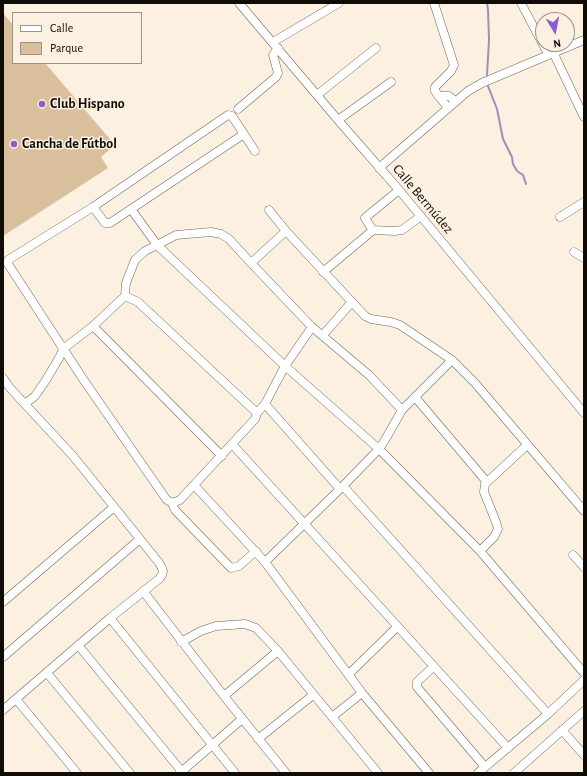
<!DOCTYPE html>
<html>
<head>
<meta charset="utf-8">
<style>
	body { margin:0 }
	#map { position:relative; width:587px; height:776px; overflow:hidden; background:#fcf0e0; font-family:"Alegreya Sans",sans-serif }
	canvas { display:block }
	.frame { position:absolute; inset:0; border:4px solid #0f0b07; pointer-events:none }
	.legend { position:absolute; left:12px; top:12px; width:130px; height:52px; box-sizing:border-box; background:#fcf0e0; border:1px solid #9d9489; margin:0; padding:5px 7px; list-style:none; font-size:12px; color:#0f0b07 }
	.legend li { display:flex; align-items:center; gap:8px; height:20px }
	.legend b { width:20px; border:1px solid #9d9489 }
	.north { position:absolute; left:535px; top:12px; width:40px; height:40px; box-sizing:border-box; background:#fcf0e0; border:1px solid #9d9489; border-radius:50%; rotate:170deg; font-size:11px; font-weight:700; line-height:16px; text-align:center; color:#0f0b07 }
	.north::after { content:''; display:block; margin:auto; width:14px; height:18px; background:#8c5bd4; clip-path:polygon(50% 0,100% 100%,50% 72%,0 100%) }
</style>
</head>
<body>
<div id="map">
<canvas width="587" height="776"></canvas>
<div class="frame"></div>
<ul class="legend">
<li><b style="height:5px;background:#fff"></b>Calle</li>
<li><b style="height:11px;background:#dabf9c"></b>Parque</li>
</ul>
<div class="north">N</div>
</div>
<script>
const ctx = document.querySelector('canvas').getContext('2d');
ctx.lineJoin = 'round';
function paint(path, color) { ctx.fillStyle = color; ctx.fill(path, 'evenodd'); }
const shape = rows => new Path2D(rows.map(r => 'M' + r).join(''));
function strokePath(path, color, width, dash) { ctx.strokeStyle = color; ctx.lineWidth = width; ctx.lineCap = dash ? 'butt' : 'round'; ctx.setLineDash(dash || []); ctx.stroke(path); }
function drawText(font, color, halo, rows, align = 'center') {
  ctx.font = font + ' "Alegreya Sans",sans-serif'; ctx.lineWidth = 3; ctx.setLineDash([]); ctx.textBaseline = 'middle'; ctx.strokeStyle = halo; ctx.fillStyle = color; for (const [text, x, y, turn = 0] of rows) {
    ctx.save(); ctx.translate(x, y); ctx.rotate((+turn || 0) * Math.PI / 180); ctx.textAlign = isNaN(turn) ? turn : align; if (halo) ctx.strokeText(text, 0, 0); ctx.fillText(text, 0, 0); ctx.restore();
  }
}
paint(shape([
	[3,13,13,25,13,63,45,63,115,145,101,157,108,168,3,236]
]), '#dabf9c');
strokePath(shape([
	[487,75,489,40,488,10,487,3],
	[488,86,497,109,503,139,512,157,513,164,517,171,523,175,526,184]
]), '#9d8fbb', 2);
const minor = shape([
	[239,3,338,120,399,190,584,413],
	[434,3,454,65,451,71,435,87,435,91,448,108],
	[521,3,548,54],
	[273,42,339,3],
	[553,52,584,117],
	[317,95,376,48],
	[438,96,449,96,455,101],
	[238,109,276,77,278,73,273,55,278,48],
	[338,120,391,82],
	[255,151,232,116,228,115,93,207,8,260,8,264,83,379,166,499,172,503,180,500,255,419,257,413,265,404,285,366,312,327],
	[379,168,468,91,482,83,584,40],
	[93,207,105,223,110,223,244,134],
	[131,209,157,245,176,235,211,232,221,234,229,239,251,263,286,231,365,316,371,319,391,322,400,325,452,360,475,383,584,511],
	[269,210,286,231],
	[560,217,584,202],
	[372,230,395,231,402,230,421,216],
	[574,252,584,258],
	[251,263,312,327,369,375,402,410],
	[323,272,372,231,372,229,365,218,366,217,399,190],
	[125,296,138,302,257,413],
	[93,326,222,456],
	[323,335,351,303],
	[3,378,10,388,73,456,140,539,160,564,163,571,162,575,159,579,110,618,3,710],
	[415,397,486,481],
	[25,404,35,396,46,380,59,358,63,349,93,326,125,296,126,283,135,260,145,251,157,245,285,366,379,449,480,551,584,673],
	[265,404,340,489],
	[232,444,508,748],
	[194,485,265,562,362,693,429,773],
	[343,486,548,714],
	[172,503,175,510,231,568,239,566,256,551],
	[480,551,494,537,498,529,496,522,484,492,485,484,527,445],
	[573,555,584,567],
	[265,562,340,489,379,449,385,440,402,410,452,360],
	[143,591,224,696,286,773],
	[3,602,114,507],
	[110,618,235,773],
	[181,642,201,631,216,626,245,624,256,628,278,651,378,773],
	[78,645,183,773],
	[3,657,140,539],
	[433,667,417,682,417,687,485,767],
	[47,673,130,773],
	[349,674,397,627],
	[224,696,278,651],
	[16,699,77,773],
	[332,717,362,693],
	[562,730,584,755],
	[258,739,313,695],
	[180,773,242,719],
	[478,773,548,714,584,680],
	[514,773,584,711]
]);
strokePath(minor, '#6f6558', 9);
strokePath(minor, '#fff', 8);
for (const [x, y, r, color] of [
	[42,104,4,"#8c5bd4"],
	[14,144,4,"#8c5bd4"]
]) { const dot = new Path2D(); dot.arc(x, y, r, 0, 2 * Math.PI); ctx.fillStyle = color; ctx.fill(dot); strokePath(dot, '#fcf0e0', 1.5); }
drawText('bold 14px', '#0f0b07', '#fcf0e0', [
	["Club Hispano",50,104],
	["Cancha de Fútbol",22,144]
], 'left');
drawText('14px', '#0f0b07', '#fcf0e0', [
	["Calle Bermúdez",423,199,50]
]);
</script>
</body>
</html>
